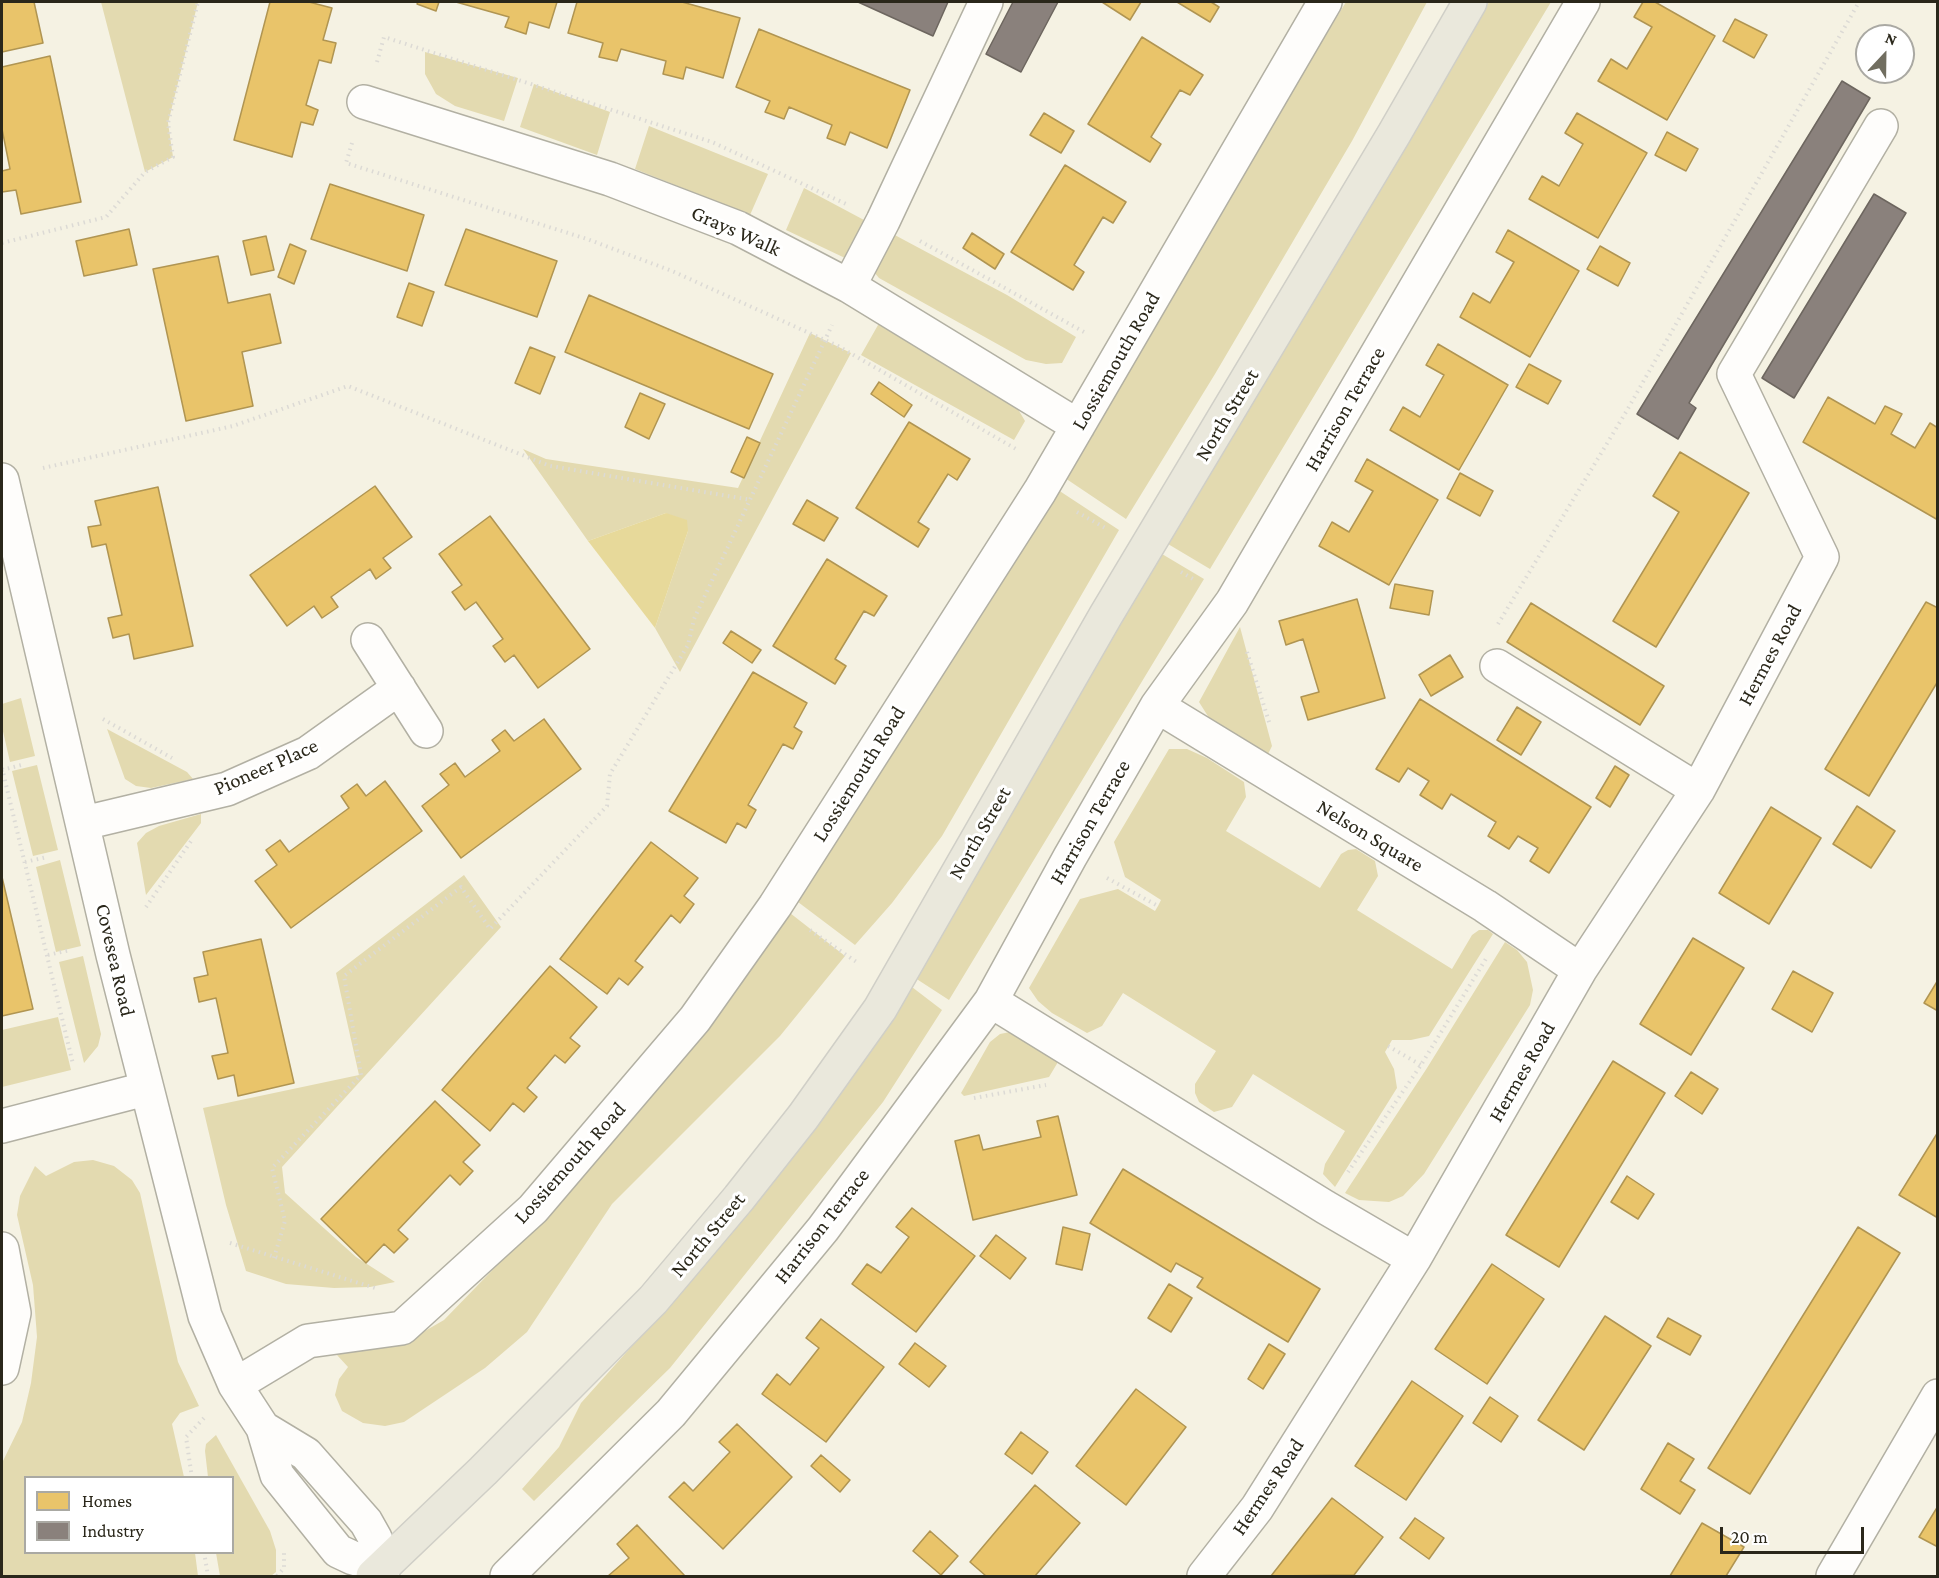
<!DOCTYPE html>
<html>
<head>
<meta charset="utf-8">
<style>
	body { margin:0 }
	#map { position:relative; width:1939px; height:1578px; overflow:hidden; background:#f5f2e3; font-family:"Crimson Pro",serif }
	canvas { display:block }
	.frame { position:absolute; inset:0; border:3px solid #2a271a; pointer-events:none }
	.legend { position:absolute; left:24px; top:1476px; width:210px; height:78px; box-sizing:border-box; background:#fff; border:2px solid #aaa9a3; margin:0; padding:8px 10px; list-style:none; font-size:18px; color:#2a271a }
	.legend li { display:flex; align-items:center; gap:12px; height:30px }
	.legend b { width:30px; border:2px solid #aaa9a3 }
	.north { position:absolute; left:1855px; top:24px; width:60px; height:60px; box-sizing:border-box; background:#fff; border:2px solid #aaa9a3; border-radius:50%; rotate:22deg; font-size:16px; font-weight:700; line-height:24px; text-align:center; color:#2a271a }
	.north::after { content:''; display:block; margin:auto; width:21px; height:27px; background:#716e60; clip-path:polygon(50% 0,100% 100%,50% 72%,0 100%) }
	.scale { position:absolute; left:1720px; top:1527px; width:144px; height:27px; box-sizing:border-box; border:3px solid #2a271a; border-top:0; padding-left:8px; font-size:18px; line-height:21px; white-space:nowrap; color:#2a271a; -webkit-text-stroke:4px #fff; paint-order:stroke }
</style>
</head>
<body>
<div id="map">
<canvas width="1939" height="1578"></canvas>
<div class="frame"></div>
<ul class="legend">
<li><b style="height:16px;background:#e9c46a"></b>Homes</li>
<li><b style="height:16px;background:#8a817c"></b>Industry</li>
</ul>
<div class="north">N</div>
<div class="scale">20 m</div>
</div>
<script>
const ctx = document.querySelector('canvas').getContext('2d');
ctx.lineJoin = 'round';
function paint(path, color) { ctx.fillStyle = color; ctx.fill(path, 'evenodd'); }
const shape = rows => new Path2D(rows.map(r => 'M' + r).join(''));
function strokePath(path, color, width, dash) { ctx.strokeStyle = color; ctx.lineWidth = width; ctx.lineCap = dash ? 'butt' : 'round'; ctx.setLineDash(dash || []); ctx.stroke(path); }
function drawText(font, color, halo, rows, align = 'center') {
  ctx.font = font + ' "Crimson Pro",serif'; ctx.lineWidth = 6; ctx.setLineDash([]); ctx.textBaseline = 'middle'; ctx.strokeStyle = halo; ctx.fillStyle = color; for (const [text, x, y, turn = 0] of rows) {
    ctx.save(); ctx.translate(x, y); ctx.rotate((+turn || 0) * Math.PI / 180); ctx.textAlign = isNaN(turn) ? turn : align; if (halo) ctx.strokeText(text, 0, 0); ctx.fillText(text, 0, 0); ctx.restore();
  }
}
paint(shape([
	[101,2,198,2,168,123,173,157,145,172],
	[1346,2,1427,2,1352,141,1215,374,1126,519,1059,474],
	[1489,2,1551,2,1210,569,1168,544],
	[425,52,518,78,504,121,455,106,436,94,425,74],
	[534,84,610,112,597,155,520,127],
	[649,126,768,174,750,215,635,169],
	[804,188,864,220,845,258,786,230],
	[891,233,1007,295,1076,337,1062,363,1046,364,1026,360,879,278,874,272],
	[882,318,1009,394,1025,421,1014,440,861,355],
	[810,333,851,353,680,672,655,628,688,531,666,513,588,541,523,449,546,459,738,488],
	[1052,486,1119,530,942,836,892,903,855,945,798,902],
	[1162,554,1204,579,949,1000,912,976],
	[1240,627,1272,746,1267,756,1211,721,1199,702],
	[21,698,35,756,10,762,2,727,2,704],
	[107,729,187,772,193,779,151,788,136,786,125,779],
	[1169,749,1187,749,1207,758,1244,782,1246,797,1226,831,1320,888,1341,854,1348,850,1356,849,1375,861,1378,876,1357,910,1452,969,1472,935,1479,930,1488,930,1493,934,1429,1036,1411,1040,1392,1040,1385,1052,1394,1069,1397,1088,1335,1187,1323,1174,1325,1164,1345,1131,1253,1074,1232,1107,1214,1112,1199,1102,1195,1093,1195,1084,1216,1051,1123,993,1102,1026,1087,1033,1052,1013,1038,1001,1029,988,1080,899,1118,889,1155,911,1158,906,1161,900,1125,877,1114,842],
	[37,765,58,850,33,856,12,771],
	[201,814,201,823,146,895,137,843,146,833,159,826],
	[60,860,81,946,56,952,36,867],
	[464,875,501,927,282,1167,285,1193,356,1257,395,1282,370,1287,334,1288,286,1284,246,1271,226,1205,203,1108,359,1075,336,973],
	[790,913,845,956,780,1036,612,1204,527,1332,485,1368,404,1422,385,1426,363,1423,342,1411,335,1395,339,1379,348,1367,337,1355,357,1348,411,1339,444,1320,542,1219],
	[1505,942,1517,950,1527,962,1533,990,1530,1005,1424,1174,1403,1196,1389,1202,1359,1200,1345,1193,1427,1068],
	[83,956,101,1034,98,1046,84,1063,59,962],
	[908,984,942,1010,883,1102,670,1368,534,1501,522,1489,559,1447,581,1403,640,1337,772,1176],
	[58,1017,71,1070,2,1087,2,1030],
	[1010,1032,1058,1062,1049,1077,964,1096,961,1093,990,1042,1000,1034],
	[93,1160,114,1166,132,1180,140,1193,178,1362,199,1406,180,1413,172,1424,184,1477,26,1478,26,1552,195,1553,198,1576,2,1576,2,1463,22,1422,31,1383,37,1337,33,1285,17,1215,20,1196,35,1166,46,1176,74,1162],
	[216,1435,270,1531,276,1550,276,1572,271,1576,220,1576,216,1553,232,1552,232,1478,208,1477,205,1451,206,1444]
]), '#e3dab0');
paint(shape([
	[666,513,687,520,688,531,655,628,588,541]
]), '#e7d99a');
const homes = shape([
	[2,2,34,2,43,43,2,52,2,2],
	[270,2,309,2,332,8,323,40,336,43,331,63,319,60,306,105,318,110,313,125,301,122,292,157,234,140,270,2],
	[418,2,439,2,436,11,417,4,418,2],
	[456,2,557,2,549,28,529,22,526,34,505,27,509,17,456,2],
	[577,2,682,2,740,18,723,78,686,67,683,79,663,74,666,61,621,49,617,61,599,57,603,43,568,33,577,2],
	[1102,2,1141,2,1130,20,1102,2],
	[1177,2,1211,2,1219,7,1210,22,1177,2],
	[1643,2,1655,2,1715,36,1667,120,1598,81,1611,59,1627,69,1652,27,1634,17,1643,2],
	[1735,19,1767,35,1754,58,1723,41,1735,19],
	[759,29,910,90,887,148,850,132,845,145,827,138,832,125,789,107,784,119,765,112,770,101,736,87,759,29],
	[1142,37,1203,75,1190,95,1180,90,1151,137,1161,144,1150,162,1088,124,1142,37],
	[50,56,81,202,21,214,16,190,2,192,2,171,10,169,2,129,2,67,50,56],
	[1044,113,1074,131,1061,153,1030,135,1044,113],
	[1577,113,1647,153,1598,238,1529,199,1542,176,1559,186,1583,144,1565,133,1577,113],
	[1667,132,1698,149,1686,171,1655,155,1667,132],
	[1065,165,1126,202,1113,223,1103,217,1074,265,1084,272,1073,290,1011,252,1065,165],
	[330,184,424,215,407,271,311,239,330,184],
	[129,229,137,265,84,276,76,241,129,229],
	[466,229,557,261,537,317,445,285,466,229],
	[1508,230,1579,271,1530,357,1460,317,1473,293,1490,303,1514,262,1496,252,1508,230],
	[972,233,1004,254,995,269,963,248,972,233],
	[266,236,274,270,251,275,243,241,266,236],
	[290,244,306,251,294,284,278,277,290,244],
	[1600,246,1630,263,1618,286,1587,269,1600,246],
	[218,256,228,303,270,294,281,343,242,352,253,406,186,421,153,269,218,256],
	[409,283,434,292,422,326,397,317,409,283],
	[589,295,773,374,749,429,565,352,589,295],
	[1438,344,1508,385,1459,470,1390,430,1403,407,1420,417,1444,375,1426,365,1438,344],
	[530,347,555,357,540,394,515,383,530,347],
	[1529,364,1561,381,1548,404,1516,387,1529,364],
	[879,382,912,405,904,417,871,394,879,382],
	[640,393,665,404,649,439,625,427,640,393],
	[1828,397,1875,424,1885,406,1902,414,1891,434,1915,448,1930,423,1938,428,1938,520,1803,442,1828,397],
	[909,422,970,459,957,480,948,474,918,522,929,529,918,547,856,508,909,422],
	[747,437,760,443,744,478,731,472,747,437],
	[1680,452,1749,493,1656,647,1613,621,1679,512,1653,496,1680,452],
	[1367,459,1438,500,1389,585,1319,546,1332,522,1349,532,1373,491,1355,481,1367,459],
	[1460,473,1493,491,1480,516,1447,498,1460,473],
	[375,486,412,537,383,558,391,568,376,579,370,569,331,597,338,607,322,618,314,606,287,626,250,575,375,486],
	[158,487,193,646,134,659,129,634,113,638,108,618,122,615,106,544,92,547,88,527,101,525,95,501,158,487],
	[807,500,838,518,824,541,793,524,807,500],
	[490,516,590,649,538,688,514,655,505,662,493,646,503,639,476,602,465,610,452,592,462,585,439,554,490,516],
	[827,559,887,596,874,616,864,611,835,659,846,666,835,684,773,646,827,559],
	[1395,584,1433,591,1429,615,1390,608,1395,584],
	[1357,599,1385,698,1308,720,1301,697,1319,692,1303,639,1286,645,1279,621,1357,599],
	[1926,602,1938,608,1938,681,1869,796,1825,769,1926,602],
	[1531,603,1664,686,1640,725,1507,642,1531,603],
	[731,631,761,650,752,663,723,643,731,631],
	[1450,655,1463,677,1431,696,1419,675,1450,655],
	[753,672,807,703,794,727,802,732,793,749,783,744,748,805,756,810,746,828,737,823,726,843,669,811,753,672],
	[1420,699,1591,807,1549,873,1530,861,1538,848,1518,836,1509,849,1488,836,1496,822,1451,794,1442,809,1420,795,1429,781,1408,768,1399,782,1376,769,1420,699],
	[1517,707,1541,722,1521,755,1497,740,1517,707],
	[544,719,581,769,461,858,422,806,449,785,440,774,455,763,465,777,500,751,492,740,505,730,514,741,544,719],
	[1615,766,1629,775,1610,807,1596,798,1615,766],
	[385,781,422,831,291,928,255,881,277,865,266,850,280,840,289,852,349,808,341,796,357,784,366,796,385,781],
	[1857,806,1895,831,1871,868,1833,844,1857,806],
	[1771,807,1821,838,1769,924,1719,893,1771,807],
	[651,842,698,878,684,896,694,904,680,923,671,915,635,961,643,967,628,985,619,978,607,994,560,959,651,842],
	[2,877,33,1009,2,1016,2,877],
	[1693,938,1744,968,1691,1055,1640,1024,1693,938],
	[261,939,294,1083,238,1096,234,1075,218,1079,212,1056,228,1053,216,998,199,1002,194,978,208,975,203,952,261,939],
	[550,966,597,1007,570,1038,580,1046,565,1063,555,1055,527,1088,537,1097,524,1112,513,1103,490,1131,442,1090,550,966],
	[1793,971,1833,993,1812,1032,1772,1009,1793,971],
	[1938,980,1938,1011,1924,1003,1938,980],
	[1613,1061,1665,1093,1559,1267,1506,1235,1613,1061],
	[1691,1072,1718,1089,1702,1114,1675,1096,1691,1072],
	[435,1101,480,1145,463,1162,473,1171,460,1185,450,1175,398,1230,408,1239,394,1253,384,1244,366,1263,321,1219,435,1101],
	[1058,1116,1077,1195,973,1220,955,1141,979,1135,983,1150,1041,1137,1037,1121,1058,1116],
	[1938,1132,1938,1218,1899,1195,1938,1132],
	[1123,1169,1320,1289,1288,1342,1197,1287,1203,1278,1176,1263,1171,1272,1090,1223,1123,1169],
	[1627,1176,1654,1194,1638,1219,1611,1202,1627,1176],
	[912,1208,975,1256,916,1332,852,1284,867,1264,881,1273,909,1237,896,1227,912,1208],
	[1063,1227,1090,1234,1082,1270,1056,1264,1063,1227],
	[1858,1227,1900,1253,1750,1494,1708,1468,1858,1227],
	[996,1235,1026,1258,1010,1279,980,1256,996,1235],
	[1492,1264,1544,1299,1487,1384,1435,1349,1492,1264],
	[1169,1284,1192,1298,1171,1332,1148,1318,1169,1284],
	[1605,1316,1651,1346,1584,1450,1538,1420,1605,1316],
	[1668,1318,1701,1336,1690,1355,1657,1337,1668,1318],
	[821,1319,884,1367,826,1442,762,1394,777,1374,790,1385,819,1348,806,1338,821,1319],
	[915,1343,946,1366,929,1387,899,1364,915,1343],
	[1269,1344,1285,1354,1263,1389,1248,1379,1269,1344],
	[1412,1381,1463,1416,1406,1500,1355,1466,1412,1381],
	[1136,1389,1186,1427,1126,1505,1076,1466,1136,1389],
	[1490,1397,1518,1416,1501,1442,1473,1423,1490,1397],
	[737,1424,792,1477,723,1549,669,1497,684,1482,693,1491,730,1452,719,1442,737,1424],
	[1021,1432,1048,1452,1032,1474,1005,1454,1021,1432],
	[1668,1443,1694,1459,1680,1481,1695,1490,1680,1514,1641,1489,1668,1443],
	[821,1455,850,1480,840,1492,811,1466,821,1455],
	[1035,1485,1080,1523,1035,1576,986,1576,970,1562,1035,1485],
	[1332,1498,1383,1537,1354,1575,1271,1576,1332,1498],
	[1938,1506,1938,1547,1919,1537,1938,1506],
	[1415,1518,1444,1538,1429,1559,1400,1538,1415,1518],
	[1702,1523,1744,1547,1726,1576,1670,1576,1702,1523],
	[637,1525,685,1576,608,1576,629,1558,617,1544,637,1525],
	[930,1531,958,1556,941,1575,913,1551,930,1531]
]);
paint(homes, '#e9c46a');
strokePath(homes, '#b09552', 1.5);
const industry = shape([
	[858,2,948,2,933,36,858,2],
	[1013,2,1058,2,1021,72,986,54,1013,2],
	[1842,81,1870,98,1689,403,1696,408,1678,439,1637,414,1842,81],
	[1874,194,1906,213,1794,398,1762,378,1874,194]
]);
paint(industry, '#8a817c');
strokePath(industry, '#6d665f', 1.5);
const minor = shape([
	[364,102,610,179,738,228,849,286,1078,426],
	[849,286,883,221,986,2],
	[2,480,113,955,205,1316,235,1385,263,1428,277,1475,338,1551,353,1558,384,1567],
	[368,640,426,731],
	[1497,666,1698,790],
	[1157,706,1485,906,1580,970],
	[84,823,227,789,308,753,399,688],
	[991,1001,1325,1207,1414,1259],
	[2,1126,145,1089],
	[2,1249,14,1313,2,1368],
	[235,1385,308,1341,402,1328,533,1209,695,1019,775,906,1040,491,1325,2],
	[263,1428,306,1454,366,1522,375,1538,384,1567],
	[507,1576,671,1413,823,1229,991,1001,1070,857,1157,706,1232,602,1583,2],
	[1204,1576,1257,1508,1414,1259,1580,970,1698,790,1822,557,1734,374,1881,126],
	[1833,1576,1938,1396]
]);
const major = shape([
	[373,1576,483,1471,653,1300,739,1198,803,1117,880,1009,1106,615,1394,134,1470,2]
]);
strokePath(minor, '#b2b0a3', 36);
strokePath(major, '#d0cfc7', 36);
strokePath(shape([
	[377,62,384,37,712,142,846,204],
	[352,143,346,163,587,239,672,271,838,346,1016,449],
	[920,241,1084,332],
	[2,243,106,217,145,172,173,157,168,123,198,2],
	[43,468,233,426,348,386,550,466,751,500],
	[1077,512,1107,529],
	[1181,572,1195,580],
	[1498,624,1626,412,1859,2],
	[1247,652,1270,725],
	[103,719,172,758],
	[2,768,73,1064],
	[2,770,25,764],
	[25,862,47,857],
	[1107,878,1158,906],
	[146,907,191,841],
	[810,930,858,963],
	[48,955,70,950],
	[1388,1046,1421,1065],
	[974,1098,1046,1085],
	[1348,1172,1421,1065,1487,957],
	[230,1243,375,1288],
	[274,1258,285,1221,272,1168,361,1075,344,976,461,887,490,929,607,806,610,774,688,645,694,619,832,325],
	[192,1478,186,1437,205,1417],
	[204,1552,208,1576],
	[277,1576,284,1568,284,1553]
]), '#dcdad5', 4, [1.5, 4.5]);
strokePath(minor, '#fefdfb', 33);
strokePath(major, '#eae8dc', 33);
drawText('21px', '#2a271a', '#fff', [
	["Grays Walk",736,231,24],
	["Lossiemouth Road",1116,361,-60],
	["Harrison Terrace",1345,409,-60],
	["North Street",1227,415,-59],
	["Hermes Road",1770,655,-62],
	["Pioneer Place",266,767,-24],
	["Lossiemouth Road",859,774,-58],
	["Harrison Terrace",1090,822,-60],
	["North Street",980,833,-60],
	["Nelson Square",1370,836,31],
	["Covesea Road",115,960,77],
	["Hermes Road",1522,1072,-60],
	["Lossiemouth Road",570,1163,-48],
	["Harrison Terrace",822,1226,-52],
	["North Street",708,1235,-50],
	["Hermes Road",1268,1487,-56]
]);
</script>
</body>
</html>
